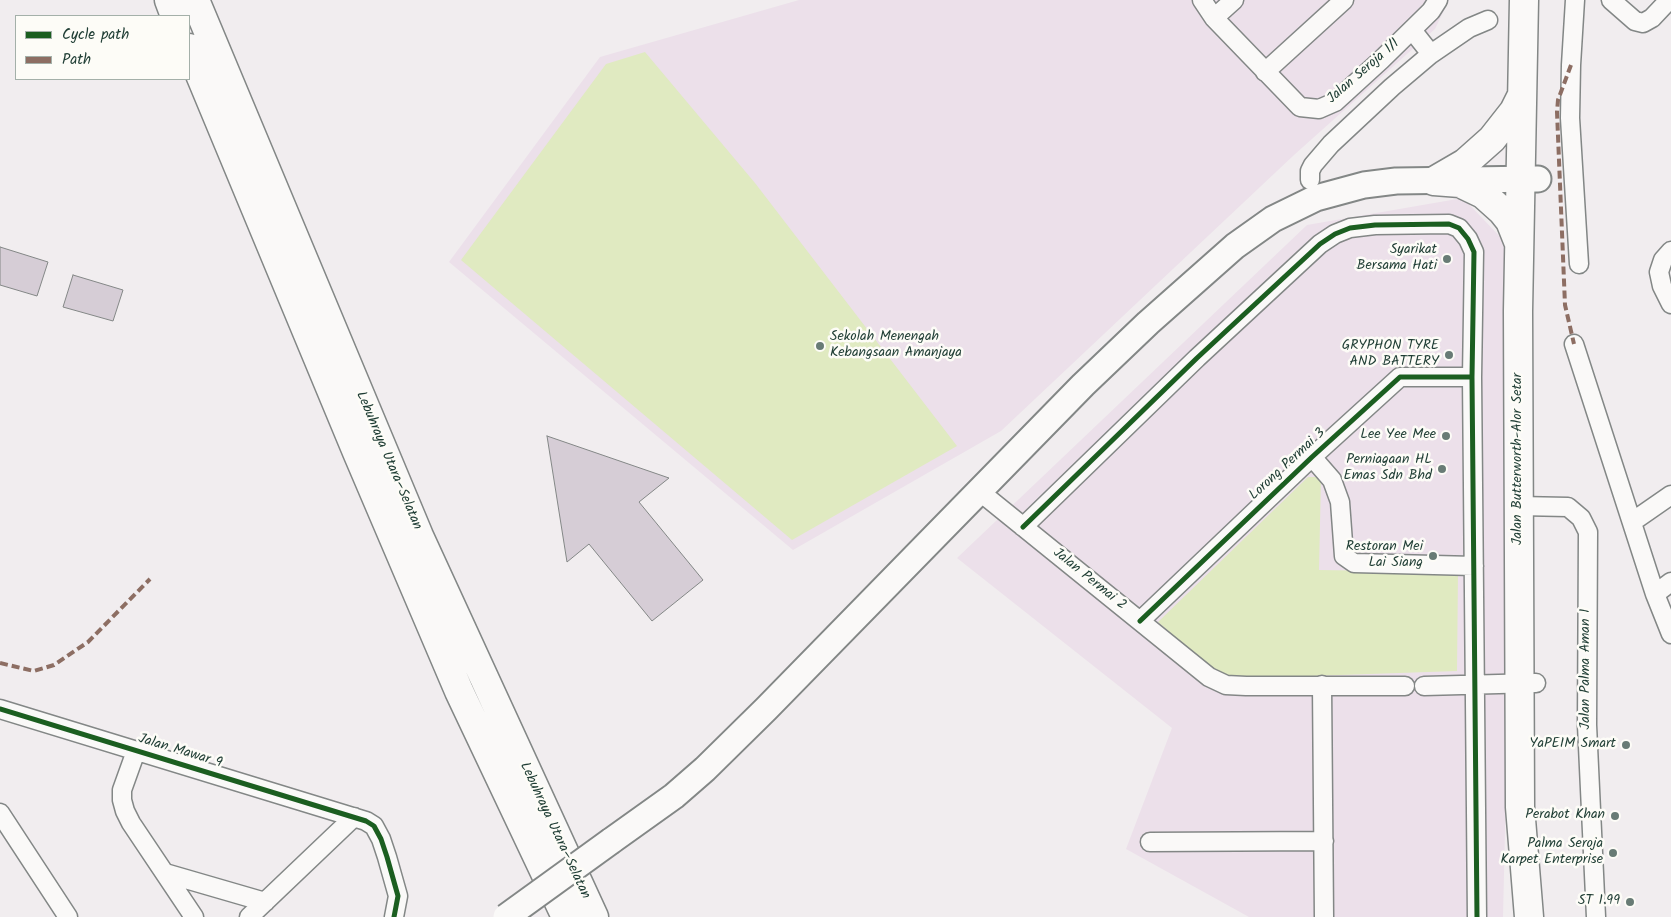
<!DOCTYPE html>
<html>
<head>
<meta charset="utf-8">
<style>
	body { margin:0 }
	#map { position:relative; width:1671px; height:917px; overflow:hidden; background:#f1edef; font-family:Kalam,sans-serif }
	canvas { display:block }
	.legend { position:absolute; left:15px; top:15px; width:175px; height:65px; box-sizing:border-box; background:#fdfcf7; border:1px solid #a4b0a9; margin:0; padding:6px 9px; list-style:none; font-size:15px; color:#1f3d34 }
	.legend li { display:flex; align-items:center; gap:10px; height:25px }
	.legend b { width:25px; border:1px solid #a4b0a9 }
</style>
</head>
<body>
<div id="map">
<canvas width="1671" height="917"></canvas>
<ul class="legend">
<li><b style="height:6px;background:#1b5e20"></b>Cycle path</li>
<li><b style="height:6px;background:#8d6e63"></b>Path</li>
</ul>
</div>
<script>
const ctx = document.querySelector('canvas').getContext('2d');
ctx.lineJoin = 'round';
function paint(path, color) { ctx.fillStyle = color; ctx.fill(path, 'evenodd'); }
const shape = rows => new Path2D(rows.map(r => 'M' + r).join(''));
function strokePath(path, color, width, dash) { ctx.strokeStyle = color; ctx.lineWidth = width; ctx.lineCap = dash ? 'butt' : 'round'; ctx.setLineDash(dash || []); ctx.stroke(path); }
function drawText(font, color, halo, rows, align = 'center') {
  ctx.font = font + ' Kalam,sans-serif'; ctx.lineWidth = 5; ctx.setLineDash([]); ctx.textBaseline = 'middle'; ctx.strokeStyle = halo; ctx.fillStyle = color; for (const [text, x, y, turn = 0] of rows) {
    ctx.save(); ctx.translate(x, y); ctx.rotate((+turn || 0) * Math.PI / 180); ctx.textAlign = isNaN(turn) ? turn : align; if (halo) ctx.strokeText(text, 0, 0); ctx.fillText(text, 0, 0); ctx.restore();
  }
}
paint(shape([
	[799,0,1449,0,1435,29,1294,155,1001,431,793,550,449,262,600,57],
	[1463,198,1506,243,1504,528,1509,657,1503,917,1249,917,1126,849,1172,728,957,558,1307,225]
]), '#ece0ea');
paint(shape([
	[645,52,755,183,957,446,792,540,461,260,606,64],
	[1308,477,1321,477,1319,570,1458,572,1457,671,1224,679,1158,622]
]), '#e0eac1');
const building = shape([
	[0,247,48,262,37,296,0,285,0,247],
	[73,275,123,290,113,321,63,307,73,275],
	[547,436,669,478,639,502,703,580,652,621,589,544,567,562,547,436]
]);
paint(building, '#d6cdd6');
strokePath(building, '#838786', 1);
const minor = shape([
	[1202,0,1214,18,1300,107,1319,109,1335,102,1381,60,1431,11,1438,0],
	[1575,0,1571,65,1570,118,1579,264],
	[1611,0,1635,21,1643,23,1652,18,1669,0],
	[1214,18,1234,0],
	[1412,30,1431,54,1469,28,1488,20],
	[1265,72,1344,0],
	[1310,180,1310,171,1313,165,1331,144,1392,87,1431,54],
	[1671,251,1663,260,1659,272,1662,286,1671,304],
	[1574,344,1655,594,1671,634],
	[1312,457,1332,480,1340,502,1344,556,1354,563,1474,566],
	[979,491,1209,677,1226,685,1246,686,1405,686],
	[1519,506,1568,507,1581,518,1588,532,1587,725,1596,917],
	[1632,522,1671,495],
	[1023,527,1197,358,1320,244,1335,234,1350,228,1375,225,1449,224,1459,228,1468,239,1474,252,1472,377,1477,917],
	[1655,594,1671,582],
	[1140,621,1312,457,1400,377,1472,377],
	[1322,685,1324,917],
	[1424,686,1536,683],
	[0,709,366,821,374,826,381,839,387,857,398,896,394,917],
	[136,751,122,790,122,800,125,811,131,823,194,917],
	[0,813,68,917],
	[1150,842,1324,841],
	[165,873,265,902],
	[249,917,354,817]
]);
const secondary = shape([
	[611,841,674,796,705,769,766,709,1083,385,1148,323,1235,246,1273,219,1316,198,1364,185,1396,181,1538,179]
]);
const primary = shape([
	[1524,0,1518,311,1520,807,1529,917],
	[1434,181,1465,163,1492,139,1514,111,1522,95],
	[1434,181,1460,183,1483,194,1502,211,1510,221,1518,241]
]);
const motorway = shape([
	[169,0,175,16],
	[195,0,419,536,594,917],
	[189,48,357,452,459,691,566,917]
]);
strokePath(minor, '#838786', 21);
strokePath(secondary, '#838786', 29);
strokePath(primary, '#838786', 31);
strokePath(motorway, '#838786', 31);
strokePath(minor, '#faf9f8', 18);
strokePath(secondary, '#faf9f8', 25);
strokePath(primary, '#faf9f8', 28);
strokePath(motorway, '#faf9f8', 28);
const secondaryBridge = shape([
	[506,917,611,841]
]);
strokePath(secondaryBridge, '#838786', 29, []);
strokePath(secondaryBridge, '#faf9f8', 25);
strokePath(shape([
	[1571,65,1558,100,1557,112,1565,305,1574,344],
	[0,663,34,671,54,665,88,642,150,579]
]), '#8d6e63', 4, [8, 4]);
strokePath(shape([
	[1023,527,1197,358,1320,244,1335,234,1350,228,1375,225,1449,224,1459,228,1468,239,1474,252,1472,377,1477,917],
	[1140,621,1312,457,1400,377,1472,377],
	[0,709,366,821,374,826,381,839,387,857,398,896,394,917]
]), '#1b5e20', 5);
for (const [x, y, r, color] of [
	[1447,259,5,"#687b75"],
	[820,346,5,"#687b75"],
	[1449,355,5,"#687b75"],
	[1446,436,5,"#687b75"],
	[1442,469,5,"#687b75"],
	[1433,556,5,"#687b75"],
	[1626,745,5,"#687b75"],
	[1615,816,5,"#687b75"],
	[1613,853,5,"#687b75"],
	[1630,902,5,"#687b75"]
]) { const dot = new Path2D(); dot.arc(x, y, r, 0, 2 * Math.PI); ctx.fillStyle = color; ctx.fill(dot); strokePath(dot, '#fdfcf7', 2); }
drawText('14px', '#1f3d34', '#fdfcf7', [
	["Jalan Seroja 1/1",1364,72,-41],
	["Jalan Butterworth-Alor Setar",1519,459,-90],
	["Lebuhraya Utara–Selatan",388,461,67],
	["Lorong Permai 3",1288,465,-43],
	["Jalan Permai 2",1089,580,39],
	["Jalan Palma Aman 1",1587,669,-90],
	["Jalan Mawar 9",180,752,17],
	["Lebuhraya Utara–Selatan",554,831,65]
]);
drawText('14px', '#1f3d34', '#fdfcf7', [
	["Syarikat",1437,251],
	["Bersama Hati",1437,267],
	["Sekolah Menengah",830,338,"left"],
	["Kebangsaan Amanjaya",830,354,"left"],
	["GRYPHON TYRE",1439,347],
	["AND BATTERY",1439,363],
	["Lee Yee Mee",1436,436],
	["Perniagaan HL",1432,461],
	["Emas Sdn Bhd",1432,477],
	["Restoran Mei",1423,548],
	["Lai Siang",1423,564],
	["YaPEIM Smart",1616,745],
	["Perabot Khan",1605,816],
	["Palma Seroja",1603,845],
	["Karpet Enterprise",1603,861],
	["ST 1.99",1620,902]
], 'right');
</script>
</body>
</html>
